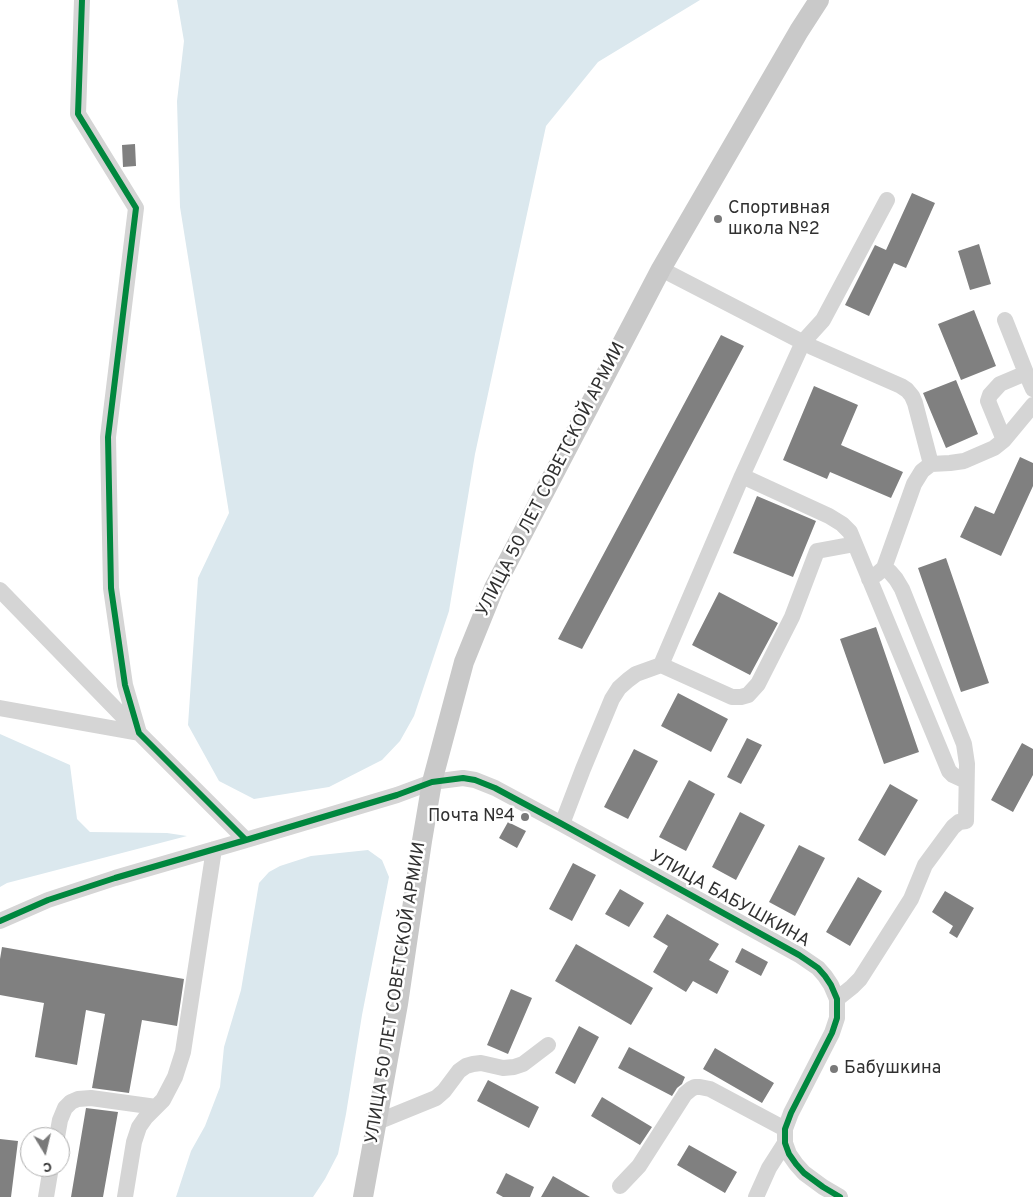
<!DOCTYPE html>
<html>
<head>
<meta charset="utf-8">
<style>
	body { margin:0 }
	#map { position:relative; width:1033px; height:1197px; overflow:hidden; background:#fff; font-family:Overpass,sans-serif }
	canvas { display:block }
	.north { position:absolute; left:20px; top:1127px; width:50px; height:50px; box-sizing:border-box; background:#fff; border:1px solid #adadad; border-radius:50%; rotate:171deg; font-size:14px; font-weight:700; line-height:20px; text-align:center; color:#313131 }
	.north::after { content:''; display:block; margin:auto; width:18px; height:22px; background:#797979; clip-path:polygon(50% 0,100% 100%,50% 72%,0 100%) }
</style>
</head>
<body>
<div id="map">
<canvas width="1033" height="1197"></canvas>
<div class="north">С</div>
</div>
<script>
const ctx = document.querySelector('canvas').getContext('2d');
ctx.lineJoin = 'round';
function paint(path, color) { ctx.fillStyle = color; ctx.fill(path, 'evenodd'); }
const shape = rows => new Path2D(rows.map(r => 'M' + r).join(''));
function strokePath(path, color, width, dash) { ctx.strokeStyle = color; ctx.lineWidth = width; ctx.lineCap = dash ? 'butt' : 'round'; ctx.setLineDash(dash || []); ctx.stroke(path); }
function drawText(font, color, halo, rows, align = 'center') {
  ctx.font = font + ' Overpass,sans-serif'; ctx.lineWidth = 5; ctx.setLineDash([]); ctx.textBaseline = 'middle'; ctx.strokeStyle = halo; ctx.fillStyle = color; for (const [text, x, y, turn = 0] of rows) {
    ctx.save(); ctx.translate(x, y); ctx.rotate((+turn || 0) * Math.PI / 180); ctx.textAlign = isNaN(turn) ? turn : align; if (halo) ctx.strokeText(text, 0, 0); ctx.fillText(text, 0, 0); ctx.restore();
  }
}
paint(shape([
	[177,0,700,0,598,62,546,126,475,454,449,611,414,716,400,741,382,760,329,787,254,799,219,781,188,725,198,578,229,513,180,207,177,101,184,41],
	[0,734,70,765,77,819,90,832,167,833,187,836,7,883,0,887],
	[368,850,382,860,389,877,362,1015,346,1114,338,1154,325,1179,313,1197,176,1197,191,1151,205,1126,220,1087,224,1047,241,990,259,883,269,872,280,866,311,856]
]), '#dbe8ee');
paint(shape([
	[135,144,136,166,123,167,122,145],
	[912,193,935,203,906,268,894,263,869,316,845,305,875,245,886,250],
	[979,244,991,284,970,290,958,251],
	[974,310,996,366,961,380,938,324],
	[721,335,744,346,582,649,558,639],
	[956,380,978,434,946,448,923,393],
	[814,386,858,405,841,445,903,472,891,498,830,472,827,479,783,460],
	[1020,457,1033,463,1033,486,1001,556,960,537,975,506,994,514],
	[757,496,816,521,793,577,733,553],
	[946,558,989,683,961,692,918,568],
	[719,592,778,623,750,675,692,645],
	[876,627,919,752,884,764,840,639],
	[678,693,728,719,711,752,661,726],
	[747,738,762,745,741,784,727,777],
	[1022,743,1033,749,1033,775,1013,812,991,800],
	[634,749,658,761,628,819,604,807],
	[689,780,715,794,686,851,659,837],
	[890,784,918,800,885,856,858,840],
	[740,812,765,825,736,880,712,867],
	[508,822,526,831,517,848,499,838],
	[799,845,825,858,795,916,769,902],
	[573,863,596,875,572,921,549,909],
	[858,877,882,891,850,946,826,932],
	[620,889,644,903,629,927,605,914],
	[945,891,974,908,957,938,949,933,953,926,932,912],
	[667,914,719,944,709,960,729,971,717,994,693,981,686,992,653,972,668,946,653,937],
	[576,944,653,988,631,1025,555,981],
	[2,947,184,979,177,1026,142,1020,129,1093,92,1088,105,1014,86,1010,77,1065,35,1057,44,1003,0,995,0,959],
	[742,948,768,962,761,976,735,962],
	[511,989,532,998,508,1054,487,1045],
	[579,1026,599,1037,575,1084,555,1073],
	[629,1047,685,1077,682,1084,677,1088,672,1096,618,1068],
	[715,1048,774,1083,762,1103,703,1069],
	[488,1080,539,1107,529,1128,477,1101],
	[602,1097,652,1127,640,1145,591,1116],
	[86,1108,118,1112,103,1197,71,1197],
	[0,1139,18,1141,11,1197,0,1197],
	[689,1145,737,1172,725,1193,677,1165],
	[506,1173,534,1187,530,1197,503,1197,496,1193],
	[553,1176,590,1197,541,1197]
]), '#808080');
strokePath(shape([
	[82,0,78,114,136,208,108,437,111,588,125,685,139,733],
	[661,269,812,347,901,386,907,390,912,396,915,403,931,464,950,463,964,461,994,448,1004,440,1033,405],
	[1005,320,1026,373],
	[1004,440,988,401,990,395,1000,384,1026,373,1033,389],
	[742,476,829,516,842,524,850,532,949,771,953,775,966,781],
	[884,568,914,484,922,471,931,464],
	[0,590,139,733,246,840],
	[661,665,742,476,803,342,823,320,887,200],
	[0,708,139,733],
	[562,824,583,769,612,699,619,688,628,680,636,674,661,665,732,697,741,697,748,695,758,684,792,617,817,551,855,544],
	[0,921,48,900,115,878,246,840,397,795,432,782,463,778,475,780,495,788,562,824,799,955,818,968,825,976,831,985,837,999,837,1018,832,1033,791,1113,785,1129,785,1143,789,1154,796,1164,804,1173,823,1187,840,1197],
	[837,999,852,987,860,979,911,899,925,865,953,827,959,822,966,821,967,764,964,744,902,589,896,579,890,572,884,568,877,574,869,579],
	[377,1122,436,1098,444,1091,459,1071,466,1066,473,1064,481,1063,503,1068,514,1067,523,1064,548,1045],
	[57,1137,60,1120,65,1108,71,1102,78,1099,91,1098,156,1107],
	[620,1186,639,1166,685,1094,691,1089,695,1087,700,1087,710,1089,785,1129],
	[46,1197,51,1167],
	[125,1197,134,1142,139,1127,146,1117,163,1100,175,1077,183,1052,214,849],
	[756,1197,769,1168,785,1143]
]), '#d5d5d5', 16);
strokePath(shape([
	[363,1197,398,1004,422,841,432,782,464,662,494,588,637,315,661,269,799,31,819,0]
]), '#c9c9c9', 20);
strokePath(shape([
	[82,0,78,114,136,208,108,437,111,588,125,685,139,733,246,840],
	[0,921,48,900,115,878,246,840,397,795,432,782,463,778,475,780,495,788,562,824,799,955,818,968,825,976,831,985,837,999,837,1018,832,1033,791,1113,785,1129,785,1143,789,1154,796,1164,804,1173,823,1187,840,1197]
]), '#00873e', 6);
for (const [x, y, r, color] of [
	[718,219,5,"#797979"],
	[525,817,5,"#797979"],
	[834,1069,5,"#797979"]
]) { const dot = new Path2D(); dot.arc(x, y, r, 0, 2 * Math.PI); ctx.fillStyle = color; ctx.fill(dot); strokePath(dot, '#fff', 2); }
drawText('18px', '#313131', '#fff', [
	["Спортивная",728,209],
	["школа №2",728,230],
	["Почта №4",515,817,"right"],
	["Бабушкина",844,1069]
], 'left');
drawText('18px', '#313131', '#fff', [
	["УЛИЦА 50 ЛЕТ СОВЕТСКОЙ АРМИИ",552,480,-63],
	["УЛИЦА БАБУШКИНА",729,900,29],
	["УЛИЦА 50 ЛЕТ СОВЕТСКОЙ АРМИИ",397,993,-81]
]);
</script>
</body>
</html>
